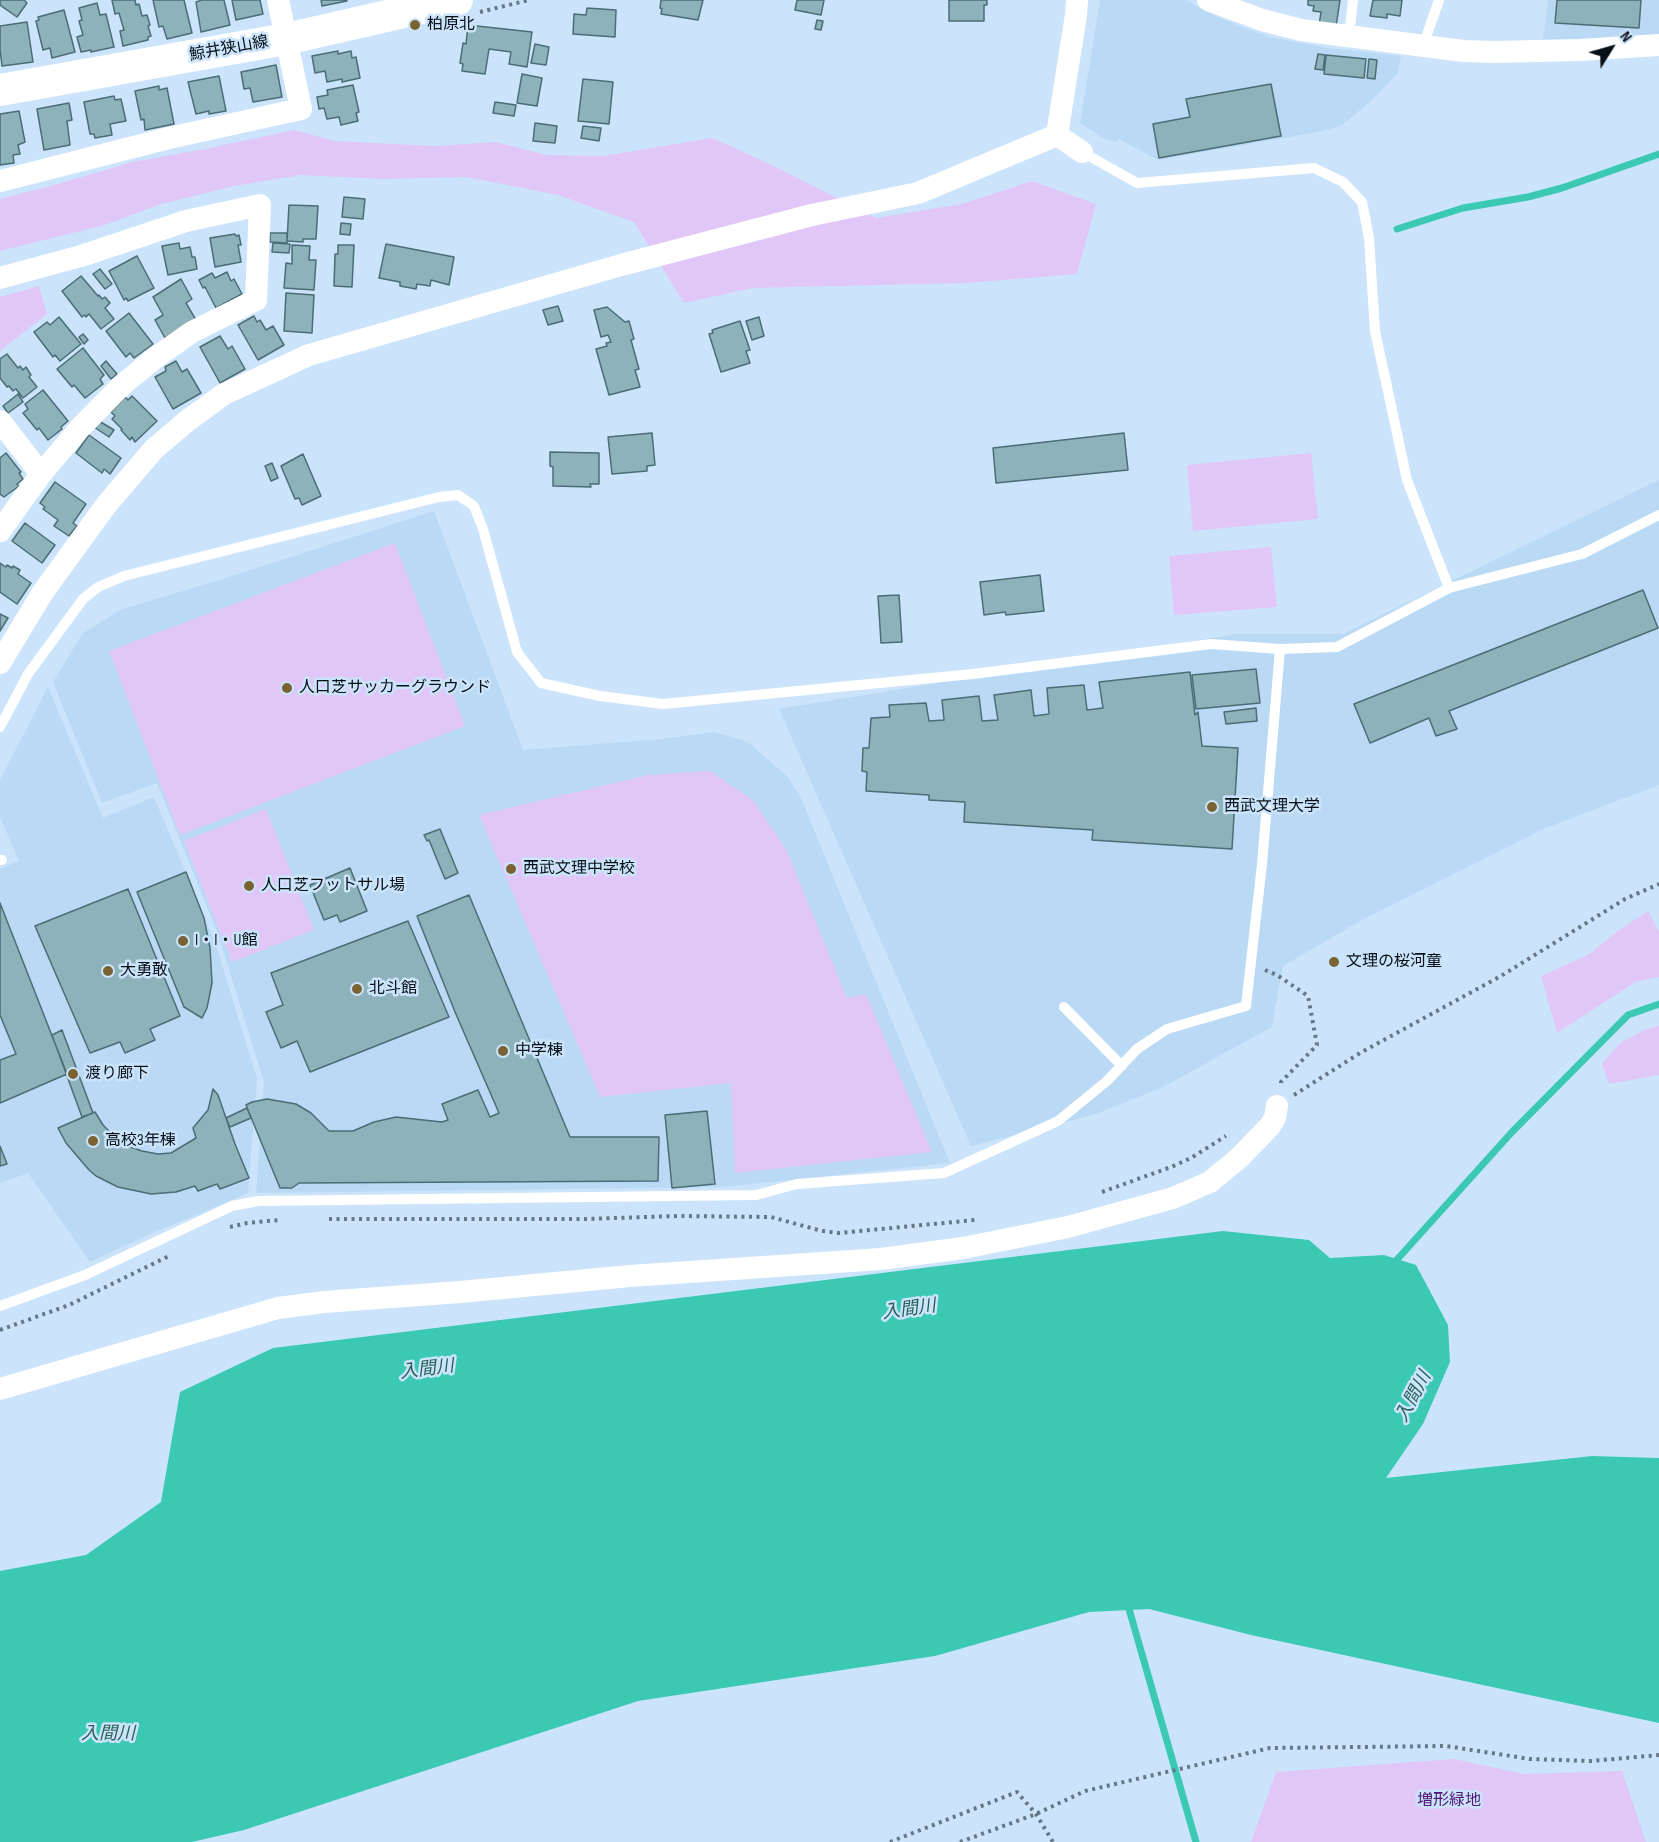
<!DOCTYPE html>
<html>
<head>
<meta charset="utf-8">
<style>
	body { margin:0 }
	#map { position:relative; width:1659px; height:1842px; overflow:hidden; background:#cbe4fb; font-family:"Sofia Sans Condensed",sans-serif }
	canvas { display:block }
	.north { position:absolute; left:1581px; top:18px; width:60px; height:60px; -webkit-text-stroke:4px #cbe4fb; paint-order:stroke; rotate:53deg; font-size:16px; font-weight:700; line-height:24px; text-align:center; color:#071017 }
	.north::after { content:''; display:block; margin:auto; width:21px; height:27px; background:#071017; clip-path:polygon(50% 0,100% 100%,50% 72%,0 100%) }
</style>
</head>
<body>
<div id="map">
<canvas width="1659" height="1842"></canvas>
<div class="north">N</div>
</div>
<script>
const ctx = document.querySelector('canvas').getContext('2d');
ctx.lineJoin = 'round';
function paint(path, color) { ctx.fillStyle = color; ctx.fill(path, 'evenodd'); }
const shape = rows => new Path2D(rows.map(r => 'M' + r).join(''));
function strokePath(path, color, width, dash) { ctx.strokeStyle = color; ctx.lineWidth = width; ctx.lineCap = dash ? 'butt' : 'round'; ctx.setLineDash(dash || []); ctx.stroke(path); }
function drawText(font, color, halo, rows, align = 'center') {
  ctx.font = font + ' "Sofia Sans Condensed","Noto Sans JP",sans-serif'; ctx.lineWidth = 5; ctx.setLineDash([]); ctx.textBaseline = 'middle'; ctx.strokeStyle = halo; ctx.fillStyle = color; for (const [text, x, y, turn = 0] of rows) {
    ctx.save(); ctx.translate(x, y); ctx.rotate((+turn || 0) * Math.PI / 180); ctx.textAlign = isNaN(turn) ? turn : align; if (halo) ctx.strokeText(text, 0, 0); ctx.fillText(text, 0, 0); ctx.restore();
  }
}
paint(shape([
	[1100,0,1186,0,1217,17,1269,37,1328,48,1401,56,1398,73,1374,98,1341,126,1318,132,1158,160,1119,139,1117,142,1107,140,1080,123],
	[1548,0,1659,0,1659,36,1543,40],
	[1659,480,1659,785,1543,829,1362,920,1283,966,1272,1027,1163,1087,1093,1115,971,1146,779,709,1236,634,1343,634],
	[434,511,523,750,662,739,715,732,748,742,787,776,801,798,950,1163,722,1187,256,1193,264,1082,218,934,157,783,102,803,53,682,83,633,122,609,210,583],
	[48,687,103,818,154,797,215,942,257,1079,248,1193,146,1236,90,1262,28,1173,0,1183,0,869,19,861,0,817,0,780]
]), '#b9d9f5');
paint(shape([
	[295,130,334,141,435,146,496,142,546,155,603,156,713,138,780,169,876,218,962,204,1032,181,1096,204,1077,274,966,283,753,288,684,303,634,222,558,195,466,177,384,179,301,175,234,186,161,204,105,225,0,251,0,199,58,184,132,162,200,150],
	[39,286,47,314,0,351,0,297],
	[1311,453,1318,519,1193,531,1187,465],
	[395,543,465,726,180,835,109,651],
	[1271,547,1277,607,1174,615,1169,556],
	[710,771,753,800,786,849,847,998,866,994,932,1152,735,1173,731,1083,600,1097,479,815,648,775],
	[266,809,314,930,232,962,184,841],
	[1648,911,1659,932,1659,977,1635,982,1557,1033,1541,976,1588,955,1619,930],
	[1659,1026,1659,1075,1609,1084,1602,1064,1619,1044,1646,1029],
	[1454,1759,1524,1774,1622,1771,1646,1842,1251,1842,1276,1772]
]), '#e0c7f7');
paint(shape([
	[1223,1231,1309,1240,1330,1258,1384,1255,1416,1265,1448,1325,1450,1362,1423,1424,1386,1478,1592,1456,1659,1458,1659,1723,1251,1635,1149,1609,1089,1612,935,1656,638,1701,244,1830,192,1842,0,1842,0,1571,86,1555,161,1502,180,1392,273,1348]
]), '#3cc9b4');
strokePath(shape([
	[1397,229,1463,208,1528,197,1562,188,1659,154],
	[1393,1264,1512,1132,1628,1015,1659,1004],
	[1127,1602,1196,1842]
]), '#3cc9b4', 7);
const building = shape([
	[0,0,24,0,27,3,17,17,0,5,0,0],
	[112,0,135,0,136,5,139,4,142,16,147,15,150,25,148,26,151,36,148,37,148,40,123,46,120,31,124,30,119,13,115,14,112,0],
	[153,0,184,0,192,33,167,39,163,26,159,27,153,0],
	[224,0,230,25,201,32,196,2,202,0,224,0],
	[232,0,260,0,263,14,236,20,232,0],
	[321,0,346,0,347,1,322,6,321,0],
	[661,0,703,0,698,20,661,14,662,9,660,8,661,0],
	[797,0,824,0,821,15,795,10,797,0],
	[949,0,987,0,987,5,984,5,984,21,949,21,949,0],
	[1308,0,1340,0,1336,27,1319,25,1321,12,1313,11,1314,6,1308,5,1308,0],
	[1373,0,1402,0,1400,16,1387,14,1387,18,1370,16,1373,0],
	[1557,0,1641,0,1639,28,1555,23,1557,0],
	[97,3,100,15,106,14,114,47,91,52,91,50,81,52,77,37,83,35,79,21,82,20,79,8,97,3],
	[587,8,616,10,615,37,573,34,574,14,586,15,587,8],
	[64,10,75,52,52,58,50,48,43,50,36,21,39,20,38,17,64,10],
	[817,20,823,21,821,30,815,29,817,20],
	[27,22,33,62,2,66,0,49,0,26,27,22],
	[468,25,532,32,527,67,509,64,511,52,489,49,485,74,462,71,463,64,460,63,463,43,466,44,468,25],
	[535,44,549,47,546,65,531,63,535,44],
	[338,51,338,54,351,51,352,58,356,57,360,78,342,82,342,79,327,82,325,71,315,73,312,56,338,51],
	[1318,54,1325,55,1323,70,1315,69,1318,54],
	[1326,55,1366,59,1364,78,1324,74,1326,55],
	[1369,59,1377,60,1375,79,1367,78,1369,59],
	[276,65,282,97,253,102,250,88,244,89,241,72,276,65],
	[522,74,542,78,537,106,517,103,522,74],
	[219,76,226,111,209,114,209,111,196,114,188,82,219,76],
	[583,79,613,82,609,124,578,121,583,79],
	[1271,84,1281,136,1159,158,1153,124,1190,117,1186,99,1271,84],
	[353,85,359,112,356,113,358,121,341,125,339,117,327,119,324,108,319,109,317,97,328,95,327,90,353,85],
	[159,86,159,90,167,88,174,124,145,130,144,119,141,120,135,91,159,86],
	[114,96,115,100,121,99,126,121,110,124,112,135,95,138,94,134,90,134,84,102,114,96],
	[495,102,516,105,514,116,493,113,495,102],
	[69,103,72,120,67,121,70,145,44,150,37,109,69,103],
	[19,111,25,142,18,145,20,154,13,155,14,163,0,165,0,114,19,111],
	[535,123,557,126,555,143,533,141,535,123],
	[583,126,601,128,599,141,581,138,583,126],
	[344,197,365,199,363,219,342,217,344,197],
	[289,205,318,206,316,239,303,239,303,242,287,241,289,205],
	[341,223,351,224,350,235,340,234,341,223],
	[270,233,287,233,287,243,270,242,270,233],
	[235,234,236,236,239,235,241,245,238,245,241,262,215,267,210,238,235,234],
	[179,243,180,249,190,247,192,257,195,257,197,269,168,275,162,246,179,243],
	[273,243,290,244,289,253,272,252,273,243],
	[386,244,454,257,449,285,431,280,430,286,417,284,416,289,400,286,400,282,379,278,386,244],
	[292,245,310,246,309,260,316,260,314,290,284,288,286,263,292,264,292,245],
	[338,245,354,245,352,287,334,286,335,254,338,254,338,245],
	[137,256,154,288,128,301,126,298,124,300,109,271,137,256],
	[100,269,112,284,105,289,93,274,100,269],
	[227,272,231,281,234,279,242,294,216,308,205,287,203,288,199,280,212,273,215,278,227,272],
	[81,276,98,296,99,295,102,299,105,297,110,303,105,308,114,319,101,329,89,314,86,317,85,315,82,317,62,291,81,276],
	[181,279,192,299,186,303,196,320,165,338,155,320,163,315,153,297,181,279],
	[286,293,314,295,312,333,284,331,286,293],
	[558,306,563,321,548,325,543,310,558,306],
	[607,307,625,322,629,321,634,339,631,340,639,369,635,370,640,387,609,395,596,349,607,346,606,343,611,342,608,335,601,337,594,310,607,307],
	[129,313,153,344,134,358,130,353,126,357,106,331,129,313],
	[254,316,257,322,260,320,266,330,273,326,284,345,258,360,238,325,254,316],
	[59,317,81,344,60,361,55,355,53,357,34,332,47,322,50,325,59,317],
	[759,317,764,336,752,340,746,321,759,317],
	[740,321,750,350,746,351,750,363,721,372,709,334,713,333,712,330,740,321],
	[83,334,88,340,84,344,79,337,83,334],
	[220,336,228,349,232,346,245,369,220,383,200,347,220,336],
	[83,348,104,375,100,379,103,384,85,398,74,385,72,387,57,369,83,348],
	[7,354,18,368,20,366,23,370,26,367,31,375,29,377,37,387,23,398,16,389,13,391,9,386,7,387,0,378,0,359,7,354],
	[106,361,117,374,111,379,101,366,106,361],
	[176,361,182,372,187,369,201,393,173,409,155,377,166,371,165,367,176,361],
	[43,390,68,421,61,427,62,429,48,440,39,428,37,430,23,413,28,409,25,404,43,390],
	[18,394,23,402,8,413,3,406,18,394],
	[132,396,157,421,135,442,132,437,130,440,121,430,122,429,112,419,115,416,111,412,125,397,128,400,132,396],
	[99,421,114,430,109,437,94,427,99,421],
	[652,433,655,465,647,466,647,471,612,474,608,437,652,433],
	[1124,433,1128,470,996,483,993,448,1124,433],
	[89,435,121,458,110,474,104,469,102,473,76,453,89,435],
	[550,452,599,453,599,484,590,484,591,487,553,486,553,467,550,466,550,452],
	[6,453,21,472,19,473,23,479,17,484,19,486,4,497,0,494,0,458,6,453],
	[303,454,321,496,302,505,299,498,295,499,281,466,303,454],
	[272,463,278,478,271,481,265,466,272,463],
	[55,482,86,504,73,523,77,526,69,536,54,526,58,520,43,509,45,507,40,503,55,482],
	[25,523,55,545,42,563,12,541,25,523],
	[0,563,6,567,7,565,12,568,13,566,20,570,18,574,31,583,17,604,0,592,0,563],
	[1040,575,1044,611,1006,615,1005,612,984,615,980,582,1040,575],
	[1643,590,1658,628,1449,711,1457,729,1436,736,1429,718,1370,743,1354,704,1643,590],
	[899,595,902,642,881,643,878,596,899,595],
	[0,614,8,618,0,631,0,614],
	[1256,669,1260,703,1196,709,1192,675,1256,669],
	[1190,672,1195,715,1198,712,1202,746,1238,748,1232,849,1092,840,1093,830,964,822,965,802,929,800,929,795,866,791,867,772,862,771,863,748,869,748,871,718,890,717,889,705,926,703,929,721,944,720,942,700,979,696,982,721,998,720,994,695,1031,690,1034,716,1049,714,1047,688,1084,685,1087,710,1103,708,1099,682,1190,672],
	[1256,708,1257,721,1226,724,1224,712,1256,708],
	[440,829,458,873,445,879,429,840,427,841,424,835,440,829],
	[350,868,367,911,340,922,337,915,324,920,310,885,350,868],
	[186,872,204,918,210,948,212,983,207,1008,202,1018,184,1007,137,892,186,872],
	[128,889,180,1016,150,1029,155,1040,125,1053,120,1042,90,1053,35,926,128,889],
	[469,895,570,1137,659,1137,658,1181,299,1183,292,1188,280,1188,246,1105,252,1102,267,1099,296,1104,311,1113,329,1131,353,1131,374,1122,396,1117,442,1122,448,1120,442,1104,478,1090,490,1117,499,1113,455,1012,417,916,469,895],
	[0,903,67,1074,0,1103,0,1060,16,1054,0,1015,0,903],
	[408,921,449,1017,310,1072,297,1041,281,1048,266,1012,283,1005,271,973,408,921],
	[62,1030,93,1113,82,1117,52,1035,62,1030],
	[213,1089,218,1095,235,1144,249,1178,220,1189,217,1184,198,1191,195,1186,176,1192,151,1194,118,1187,96,1176,89,1170,66,1143,58,1128,95,1112,103,1125,122,1144,142,1151,158,1154,171,1153,196,1138,193,1128,208,1110,213,1089],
	[247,1108,251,1118,230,1127,226,1118,247,1108],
	[707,1111,715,1184,672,1188,665,1115,707,1111],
	[0,1146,7,1164,0,1166,0,1146]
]);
paint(building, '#8db2ba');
strokePath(building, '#4b6d75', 1.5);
strokePath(shape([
	[480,12,529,0],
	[1265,970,1277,975,1308,996,1317,1045,1281,1082,1281,1085],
	[1294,1095,1360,1053,1501,976,1625,899,1659,884],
	[1102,1192,1171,1167,1191,1158,1226,1136],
	[329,1219,584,1219,678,1216,771,1217,822,1231,839,1233,975,1220],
	[230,1227,247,1223,279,1220],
	[0,1330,69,1305,169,1256],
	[890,1842,1017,1792,1036,1814,1053,1842],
	[960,1842,1036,1814,1085,1791,1270,1748,1446,1746,1530,1759,1591,1761,1659,1755]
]), '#667685', 4, [3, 4.5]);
strokePath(shape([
	[1349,36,1353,0],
	[1423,46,1439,0],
	[1082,152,1137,183,1314,168,1343,182,1362,202,1369,238,1375,331,1407,480,1449,588],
	[0,727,28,674,83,599,98,587,124,576,439,497,458,495,474,506,483,529,517,652,541,683,600,696,663,704,973,674,1211,644,1280,649],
	[0,860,2,860],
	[1064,1007,1122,1066],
	[0,1306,85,1275,232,1206,258,1201,756,1195,797,1184,944,1173,1058,1121,1107,1081,1137,1049,1167,1029,1246,1006,1262,864,1280,649,1337,647,1449,588,1582,554,1659,515]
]), '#fff', 10);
strokePath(shape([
	[1077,0,1076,15,1057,135,1082,152],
	[1208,0,1262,20,1301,30,1463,51,1494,52,1580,50,1659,45],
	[0,181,169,138,301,109,278,0],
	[0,278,81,256,186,221,260,205,256,300,192,332,155,358,121,386,80,428,41,474,0,531],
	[0,421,41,474],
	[0,663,43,592,107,504,154,449,187,421,224,394,309,355,621,265,812,215,918,193,1057,135],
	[0,1389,278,1308,324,1302,460,1292,630,1276,881,1259,963,1248,1068,1227,1173,1198,1210,1182,1239,1158,1270,1126,1275,1118,1277,1106]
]), '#fff', 22);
strokePath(shape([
	[0,90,286,39,457,0]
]), '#fff', 32);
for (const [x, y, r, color] of [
	[415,25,6,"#7a6333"],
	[287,688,6,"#7a6333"],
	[1212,807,6,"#7a6333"],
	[511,869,6,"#7a6333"],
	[249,886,6,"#7a6333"],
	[183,941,6,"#7a6333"],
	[1334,962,6,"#7a6333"],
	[108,971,6,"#7a6333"],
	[357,989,6,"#7a6333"],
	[503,1051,6,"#7a6333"],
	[73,1074,6,"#7a6333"],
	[93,1141,6,"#7a6333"]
]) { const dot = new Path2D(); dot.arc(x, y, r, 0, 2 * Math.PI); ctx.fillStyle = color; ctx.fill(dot); strokePath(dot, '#cbe4fb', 2); }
drawText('16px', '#071017', '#cbe4fb', [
	["柏原北",427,25],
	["人口芝サッカーグラウンド",299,688],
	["西武文理大学",1224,807],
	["西武文理中学校",523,869],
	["人口芝フットサル場",261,886],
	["I・I・U館",195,941],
	["文理の桜河童",1346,962],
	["大勇敢",120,971],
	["北斗館",369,989],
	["中学棟",515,1051],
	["渡り廊下",85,1074],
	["高校3年棟",105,1141]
], 'left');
drawText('16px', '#071017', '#cbe4fb', [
	["鯨井狭山線",229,49,-10]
]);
drawText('16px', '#511574', '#cbe4fb', [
	["増形緑地",1449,1801]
]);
drawText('italic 18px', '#296157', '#cbe4fb', [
	["入間川",909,1310,-8],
	["入間川",427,1370,-7],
	["入間川",1414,1397,-62],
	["入間川",108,1734]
]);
</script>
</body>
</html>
